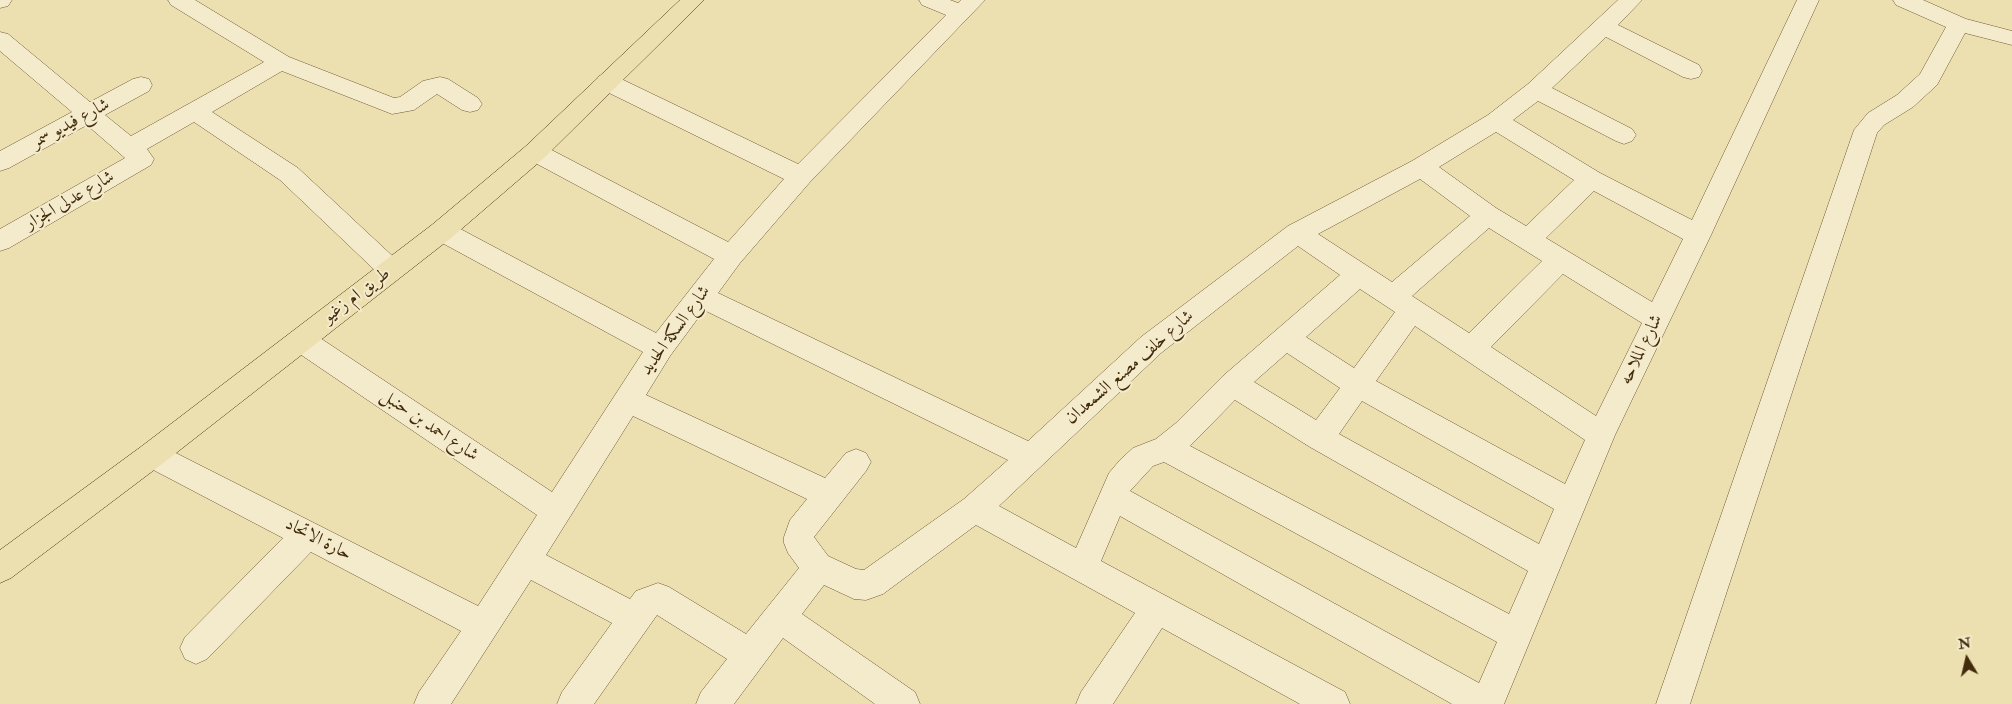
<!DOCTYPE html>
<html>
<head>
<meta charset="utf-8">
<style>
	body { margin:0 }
	#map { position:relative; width:2012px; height:704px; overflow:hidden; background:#ede0b0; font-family:"IM FELL Double Pica",serif }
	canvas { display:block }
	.north { position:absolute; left:1942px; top:634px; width:50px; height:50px; -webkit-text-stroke:4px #f3ebcc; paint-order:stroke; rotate:351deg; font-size:14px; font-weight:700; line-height:20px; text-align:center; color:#432c0c }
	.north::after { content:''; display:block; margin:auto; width:18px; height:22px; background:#432c0c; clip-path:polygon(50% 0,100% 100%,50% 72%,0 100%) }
</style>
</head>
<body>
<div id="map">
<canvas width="2012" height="704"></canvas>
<div class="north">N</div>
</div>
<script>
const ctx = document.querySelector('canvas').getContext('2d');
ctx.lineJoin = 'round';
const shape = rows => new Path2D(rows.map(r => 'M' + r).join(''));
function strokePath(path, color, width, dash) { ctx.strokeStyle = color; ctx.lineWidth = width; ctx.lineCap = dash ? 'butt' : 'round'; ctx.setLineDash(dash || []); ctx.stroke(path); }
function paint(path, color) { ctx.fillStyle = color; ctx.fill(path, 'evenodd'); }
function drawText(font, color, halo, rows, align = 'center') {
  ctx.font = font + ' "IM FELL Double Pica",Amiri,serif'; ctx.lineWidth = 4; ctx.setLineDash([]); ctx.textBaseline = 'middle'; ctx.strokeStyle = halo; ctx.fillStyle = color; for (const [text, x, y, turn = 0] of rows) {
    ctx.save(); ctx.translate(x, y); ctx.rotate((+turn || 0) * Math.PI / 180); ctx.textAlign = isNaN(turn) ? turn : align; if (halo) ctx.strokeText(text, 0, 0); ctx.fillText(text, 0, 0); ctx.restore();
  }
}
const minor = shape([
	[0,0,12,0,8,6,0,8,0,0],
	[168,0,195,0,289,57,394,98,400,97,423,81,440,77,448,79,478,98,482,104,478,110,470,112,462,110,437,94,414,110,392,114,282,71,212,112,298,168,400,263,404,270,400,277,391,280,382,277,280,180,194,122,147,149,154,159,151,165,9,248,0,251,0,229,125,158,87,125,9,168,0,171,0,151,72,112,0,51,0,32,8,34,90,102,133,79,141,77,149,79,152,85,149,91,105,115,131,136,264,62,171,5,168,0],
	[919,0,950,0,958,3,961,0,985,0,810,182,740,263,718,293,1028,441,1141,337,1288,226,1412,161,1488,115,1528,84,1618,0,1642,0,1618,25,1699,65,1702,71,1699,77,1691,79,1683,77,1606,37,1552,88,1632,129,1636,135,1632,141,1624,144,1616,141,1538,101,1513,120,1600,173,1692,220,1797,0,1819,0,1711,235,1615,435,1504,704,1452,704,1120,516,1101,561,1345,692,1350,704,1300,704,1162,628,1113,704,1076,704,1081,692,1135,613,976,525,883,594,866,600,854,599,824,585,802,614,915,692,920,704,875,704,783,638,734,704,696,704,701,692,727,659,657,615,594,704,557,704,562,692,612,623,531,580,451,704,414,704,419,692,461,631,311,552,207,659,196,664,185,659,180,648,185,637,283,538,142,464,137,455,142,446,152,442,162,446,478,606,537,515,291,348,287,340,291,332,301,329,311,332,552,492,643,352,433,238,429,231,433,224,442,221,451,224,656,333,714,259,526,158,523,152,526,146,535,143,544,146,728,242,784,179,599,88,596,82,599,76,607,74,615,76,798,164,946,15,922,5,919,0],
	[1496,132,1574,180,1526,226,1496,208,1439,167,1496,132],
	[1420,179,1470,216,1392,282,1318,234,1420,179],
	[1594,191,1683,239,1652,302,1546,238,1594,191],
	[1489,228,1542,261,1469,333,1412,296,1489,228],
	[1298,246,1340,275,1223,376,1176,423,1156,439,1133,448,1120,460,1109,473,1076,548,999,506,1161,353,1298,246],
	[1563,274,1642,323,1596,416,1491,347,1563,274],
	[1360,289,1395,312,1354,368,1306,337,1360,289],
	[704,310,1008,460,964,499,864,570,856,569,828,556,814,537,866,471,871,462,866,453,856,449,846,453,825,478,646,395,670,356,704,310],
	[1415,326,1585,440,1565,484,1376,381,1415,326],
	[1287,353,1340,388,1316,420,1254,382,1287,353],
	[1235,400,1310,447,1528,571,1509,614,1190,446,1235,400],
	[1362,401,1554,509,1539,544,1339,434,1362,401],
	[633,416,807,499,790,520,784,537,784,543,788,553,799,568,746,634,669,587,658,583,636,591,630,599,546,555,633,416],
	[1164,462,1497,642,1479,683,1130,491,1153,466,1164,462],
	[1893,0,1923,0,1966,19,2012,31,2012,45,1965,33,1937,85,1913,107,1884,125,1877,133,1690,704,1656,704,1854,130,1868,113,1897,95,1920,74,1946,27,1896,5,1893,0]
]);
const major = shape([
	[680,0,704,0,544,158,451,238,162,464,11,578,0,583,0,550,142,446,433,224,526,146,680,0]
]);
strokePath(minor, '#6e5935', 1);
strokePath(major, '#432c0c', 1);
paint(minor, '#f3ebcc');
paint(major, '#ede0b0');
drawText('18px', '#432c0c', '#f3ebcc', [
	["شارع فيديو سمر",71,124,-28],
	["شارع عدلى الجزار",70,201,-30],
	["طريق ام زغيو",357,296,-37],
	["شارع السكة الحديد",676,331,-54],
	["شارع الملاحه",1642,350,-64],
	["شارع خلف مصنع الشمعدان",1130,368,-41],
	["شارع احمد بن حنبل",429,426,34],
	["حارة الاتحاد",318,540,27]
]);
</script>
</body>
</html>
